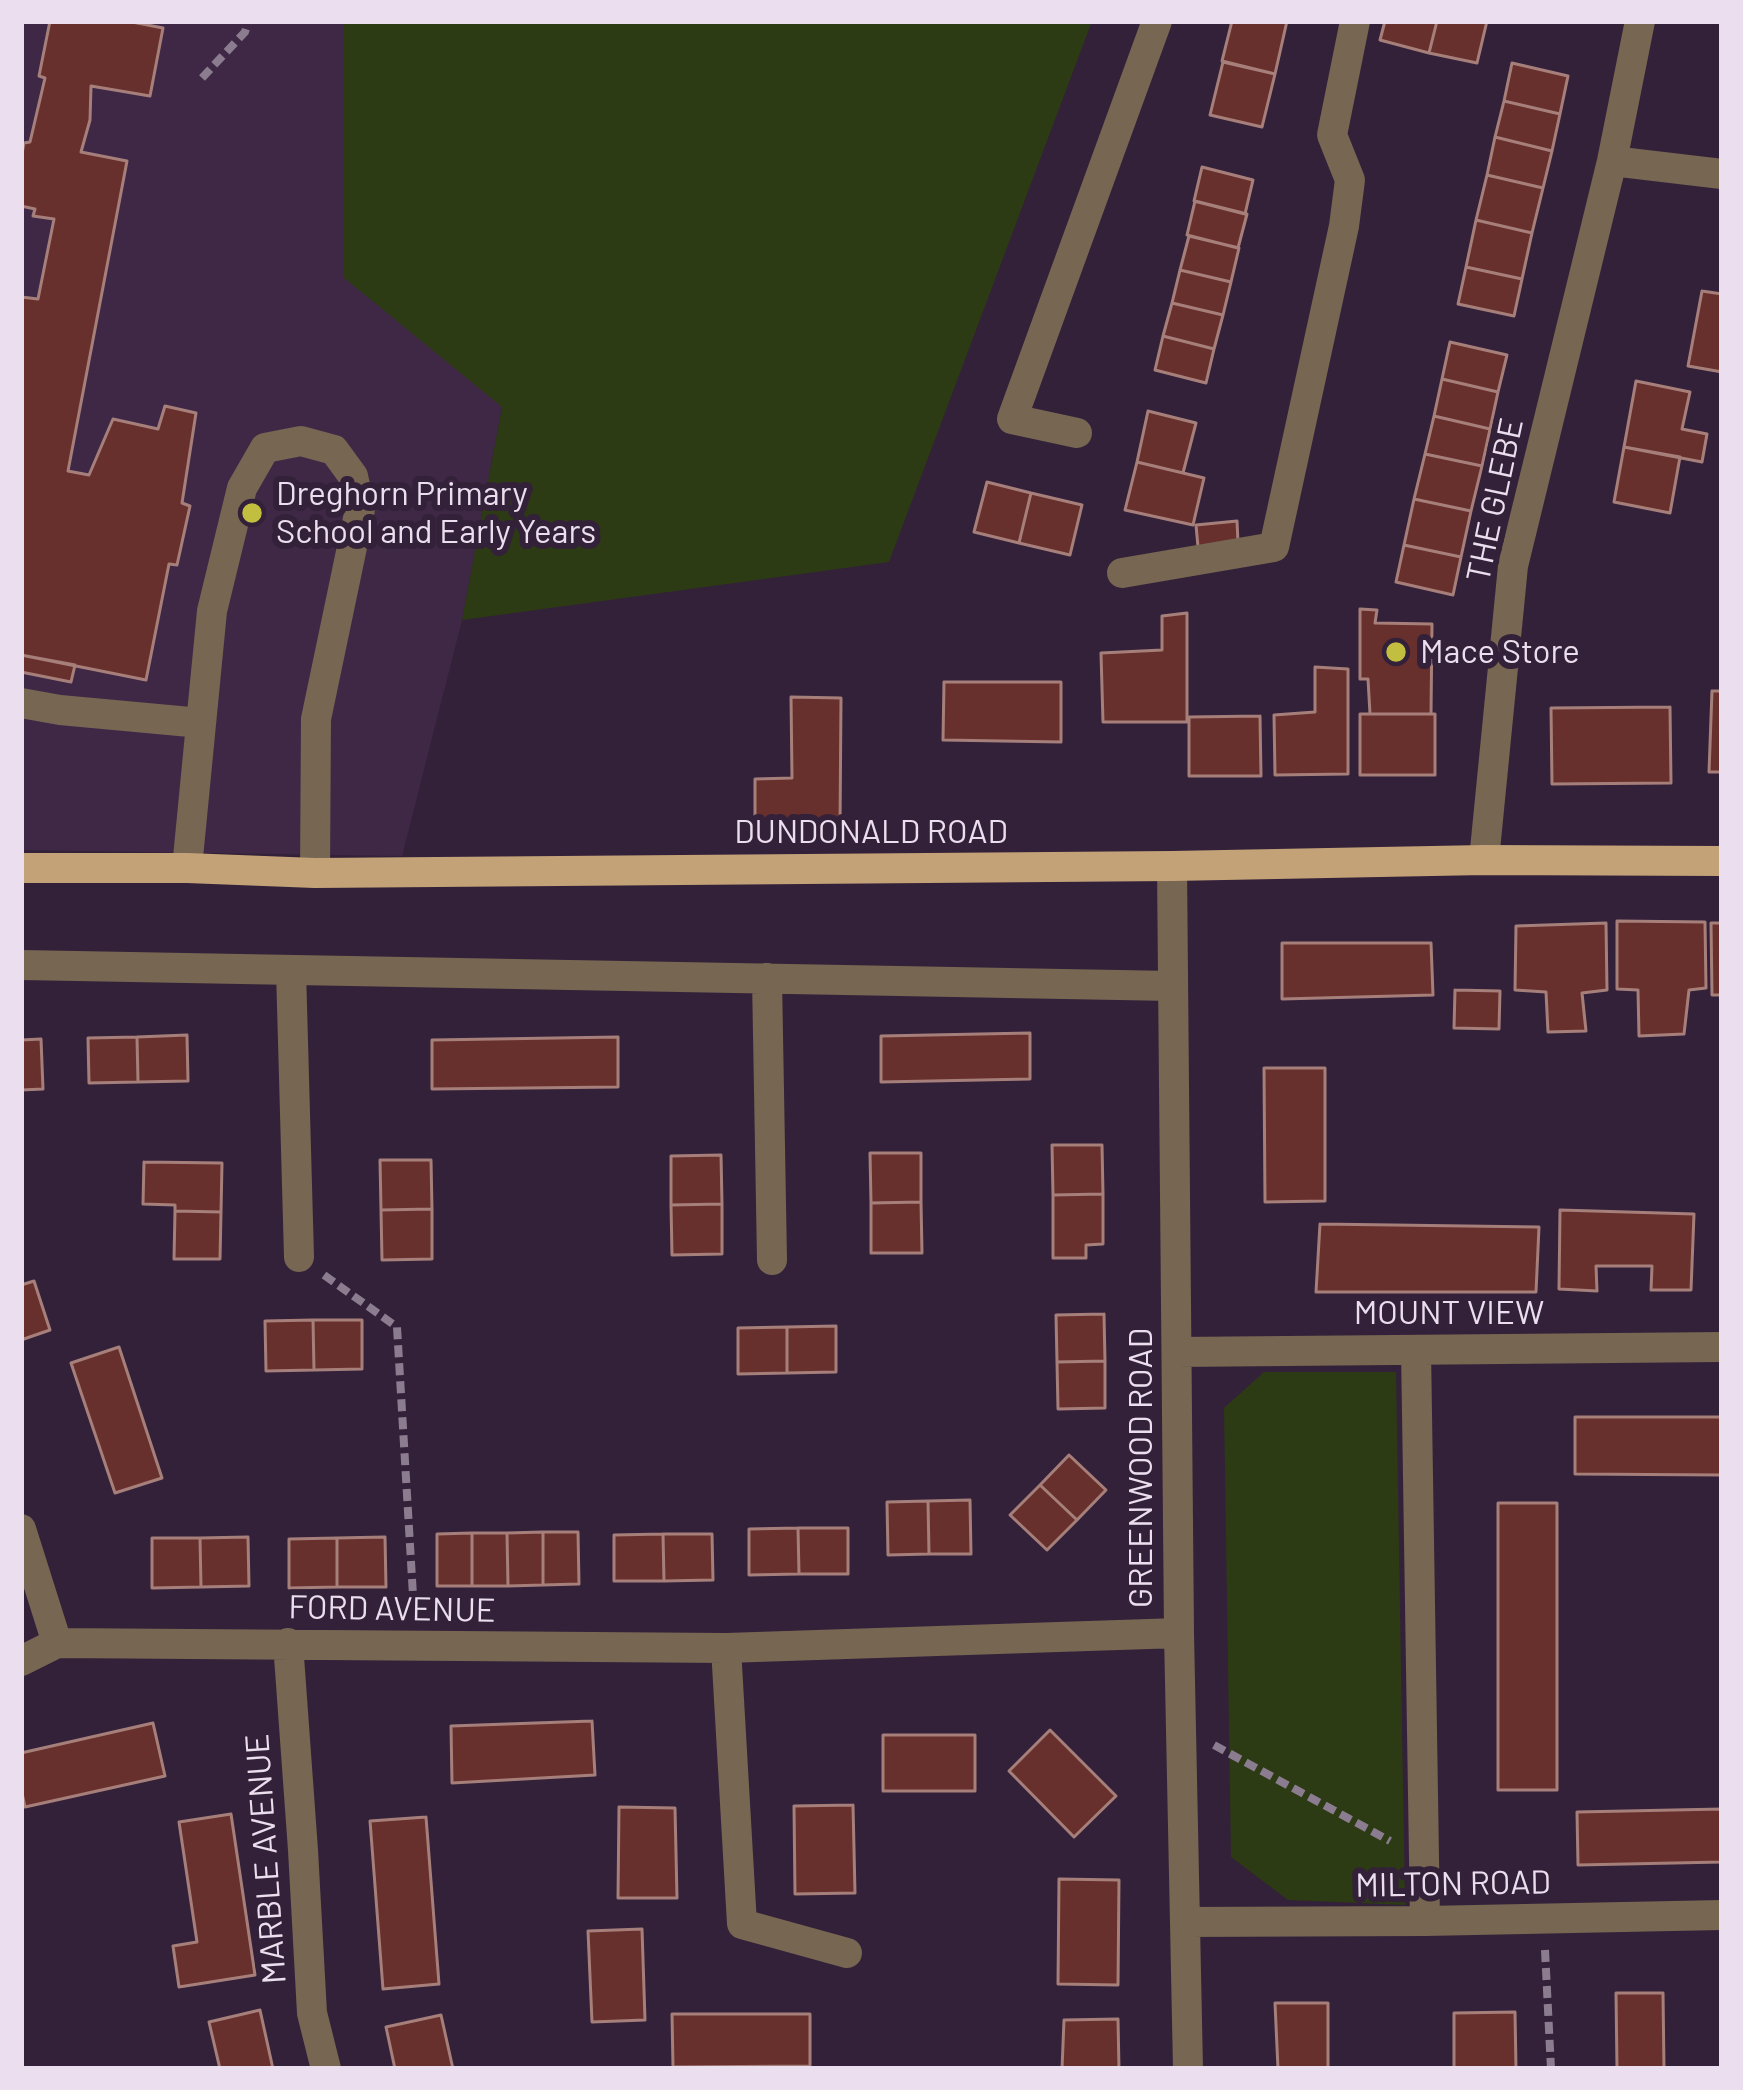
<!DOCTYPE html>
<html>
<head>
<meta charset="utf-8">
<style>
	body { margin:0 }
	#map { position:relative; width:1743px; height:2090px; overflow:hidden; background:#332139; font-family:Barlow,sans-serif }
	canvas { display:block }
	.frame { position:absolute; inset:0; border:24px solid #ebdeee; pointer-events:none }
</style>
</head>
<body>
<div id="map">
<canvas width="1743" height="2090"></canvas>
<div class="frame"></div>
</div>
<script>
const ctx = document.querySelector('canvas').getContext('2d');
ctx.lineJoin = 'round';
function paint(path, color) { ctx.fillStyle = color; ctx.fill(path, 'evenodd'); }
const shape = rows => new Path2D(rows.map(r => 'M' + r).join(''));
function strokePath(path, color, width, dash) { ctx.strokeStyle = color; ctx.lineWidth = width; ctx.lineCap = dash ? 'butt' : 'round'; ctx.setLineDash(dash || []); ctx.stroke(path); }
function drawText(font, color, halo, rows, align = 'center') {
  ctx.font = font + ' Barlow,sans-serif'; ctx.lineWidth = 12; ctx.setLineDash([]); ctx.textBaseline = 'middle'; ctx.strokeStyle = halo; ctx.fillStyle = color; for (const [text, x, y, turn = 0] of rows) {
    ctx.save(); ctx.translate(x, y); ctx.rotate((+turn || 0) * Math.PI / 180); ctx.textAlign = isNaN(turn) ? turn : align; if (halo) ctx.strokeText(text, 0, 0); ctx.fillText(text, 0, 0); ctx.restore();
  }
}
paint(shape([
	[21,21,343,21,343,277,502,406,462,620,402,856,21,850]
]), '#3f2846');
paint(shape([
	[343,21,1092,21,889,562,462,620,502,407,343,277],
	[1264,1372,1396,1372,1405,1905,1288,1900,1231,1857,1224,1408]
]), '#2d3b14');
const building = shape([
	[50,21,127,21,163,28,150,96,91,86,90,120,81,152,127,161,68,471,89,475,113,419,158,429,165,406,196,413,182,503,190,506,177,565,169,564,146,680,21,655,21,297,38,299,54,219,33,216,35,209,21,206,21,159,24,143,30,142,45,78,39,76,50,21],
	[1232,21,1287,21,1275,74,1222,61,1232,21],
	[1385,21,1437,21,1429,53,1380,40,1385,21],
	[1437,21,1487,21,1477,63,1429,53,1437,21],
	[1223,62,1275,74,1262,127,1210,115,1223,62],
	[1512,63,1568,76,1560,114,1504,101,1512,63],
	[1504,101,1560,114,1552,151,1495,137,1504,101],
	[1495,137,1552,151,1543,188,1487,175,1495,137],
	[1202,167,1253,180,1245,214,1194,201,1202,167],
	[1487,175,1543,188,1532,233,1476,220,1487,175],
	[1195,201,1247,214,1238,248,1187,235,1195,201],
	[1476,220,1532,233,1522,279,1466,267,1476,220],
	[1189,236,1239,248,1231,282,1180,270,1189,236],
	[1466,267,1522,279,1514,316,1458,304,1466,267],
	[1180,270,1231,282,1223,315,1172,303,1180,270],
	[1702,291,1722,294,1722,372,1688,366,1702,291],
	[1172,303,1223,315,1214,349,1163,336,1172,303],
	[1163,336,1214,349,1206,383,1155,370,1163,336],
	[1450,342,1507,355,1498,392,1442,379,1450,342],
	[1442,379,1498,392,1490,429,1434,416,1442,379],
	[1636,381,1690,392,1682,429,1707,434,1702,462,1624,447,1636,381],
	[1148,411,1196,423,1183,473,1137,462,1148,411],
	[1434,416,1490,429,1482,466,1425,454,1434,416],
	[1624,447,1680,457,1670,513,1614,502,1624,447],
	[1425,454,1482,466,1471,511,1414,499,1425,454],
	[1137,462,1204,478,1193,525,1125,510,1137,462],
	[987,482,1031,493,1019,543,974,532,987,482],
	[1031,493,1082,505,1070,555,1019,543,1031,493],
	[1414,499,1471,511,1461,557,1404,545,1414,499],
	[1237,521,1238,543,1198,547,1196,525,1237,521],
	[1404,545,1461,557,1453,595,1396,582,1404,545],
	[1360,609,1377,610,1375,623,1432,624,1431,714,1370,714,1368,679,1360,679,1360,609],
	[1187,613,1187,722,1103,722,1101,653,1162,650,1162,616,1187,613],
	[21,655,75,665,71,682,21,672,21,655],
	[1315,667,1348,669,1348,774,1275,775,1274,715,1315,712,1315,667],
	[944,682,1061,682,1061,742,943,740,944,682],
	[1712,691,1722,691,1722,772,1709,772,1712,691],
	[791,697,841,698,840,828,755,828,755,779,792,778,791,697],
	[1670,707,1671,783,1552,784,1551,708,1670,707],
	[1360,714,1435,714,1435,775,1360,775,1360,714],
	[1260,716,1261,776,1189,776,1189,717,1260,716],
	[1617,921,1705,922,1706,988,1689,990,1684,1034,1639,1036,1638,990,1617,989,1617,921],
	[1606,923,1607,990,1582,993,1586,1031,1548,1032,1546,992,1515,990,1516,926,1606,923],
	[1711,923,1722,923,1722,995,1712,995,1711,923],
	[1282,943,1431,943,1433,995,1282,999,1282,943],
	[1455,990,1500,991,1499,1029,1454,1028,1455,990],
	[1030,1033,1030,1079,881,1082,881,1036,1030,1033],
	[187,1035,188,1081,138,1082,137,1037,187,1035],
	[137,1037,138,1082,89,1083,88,1038,137,1037],
	[618,1037,618,1087,432,1089,432,1040,618,1037],
	[41,1039,43,1089,21,1090,21,1040,41,1039],
	[1264,1068,1325,1068,1325,1201,1265,1202,1264,1068],
	[1052,1145,1102,1145,1103,1194,1053,1195,1052,1145],
	[870,1153,921,1153,921,1202,871,1203,870,1153],
	[721,1155,722,1204,671,1205,671,1156,721,1155],
	[380,1160,431,1160,432,1209,381,1210,380,1160],
	[144,1162,222,1163,221,1212,175,1211,175,1205,143,1204,144,1162],
	[1103,1194,1103,1244,1086,1245,1086,1258,1053,1258,1053,1195,1103,1194],
	[921,1202,922,1253,871,1253,871,1203,921,1202],
	[722,1204,722,1254,672,1255,671,1205,722,1204],
	[432,1209,432,1259,382,1260,381,1210,432,1209],
	[1560,1210,1694,1214,1691,1290,1651,1290,1652,1266,1596,1266,1597,1291,1559,1289,1560,1210],
	[175,1211,221,1212,220,1259,174,1259,175,1211],
	[1320,1224,1539,1227,1536,1292,1316,1292,1320,1224],
	[34,1281,50,1330,21,1340,21,1285,34,1281],
	[1104,1314,1105,1361,1057,1362,1056,1315,1104,1314],
	[313,1320,314,1370,266,1371,265,1321,313,1320],
	[313,1320,362,1320,362,1369,314,1370,313,1320],
	[836,1326,836,1372,787,1373,787,1327,836,1326],
	[787,1327,787,1373,738,1374,738,1328,787,1327],
	[119,1347,162,1478,115,1493,71,1363,119,1347],
	[1105,1361,1105,1408,1058,1409,1057,1362,1105,1361],
	[1575,1417,1722,1417,1722,1475,1575,1474,1575,1417],
	[1069,1455,1106,1490,1077,1520,1040,1485,1069,1455],
	[1040,1485,1077,1520,1047,1550,1010,1515,1040,1485],
	[970,1500,971,1554,929,1554,928,1501,970,1500],
	[928,1501,929,1554,888,1555,887,1502,928,1501],
	[1498,1503,1557,1503,1557,1790,1498,1790,1498,1503],
	[798,1528,848,1528,848,1574,799,1574,798,1528],
	[798,1528,799,1574,749,1575,749,1529,798,1528],
	[543,1532,578,1532,579,1584,543,1585,543,1532],
	[543,1532,543,1585,508,1586,507,1533,543,1532],
	[472,1533,507,1533,508,1586,472,1586,472,1533],
	[472,1533,472,1586,437,1586,437,1534,472,1533],
	[663,1534,712,1534,713,1580,664,1581,663,1534],
	[663,1534,664,1581,614,1581,614,1535,663,1534],
	[248,1537,249,1586,201,1587,200,1538,248,1537],
	[385,1537,386,1587,337,1587,337,1538,385,1537],
	[152,1538,200,1538,201,1587,152,1588,152,1538],
	[337,1538,337,1587,289,1588,289,1539,337,1538],
	[592,1721,595,1775,452,1783,451,1726,592,1721],
	[153,1723,165,1776,25,1807,21,1788,21,1753,153,1723],
	[1050,1730,1116,1796,1074,1837,1009,1771,1050,1730],
	[883,1735,975,1735,975,1791,883,1791,883,1735],
	[853,1805,855,1893,795,1894,794,1806,853,1805],
	[619,1807,675,1808,677,1898,618,1898,619,1807],
	[1722,1809,1722,1862,1578,1865,1577,1812,1722,1809],
	[231,1814,255,1975,179,1987,173,1946,197,1942,179,1822,231,1814],
	[426,1817,439,1984,383,1989,370,1821,426,1817],
	[1059,1879,1119,1880,1118,1985,1058,1984,1059,1879],
	[642,1929,645,2020,592,2022,588,1931,642,1929],
	[1616,1993,1663,1993,1664,2069,1617,2069,1616,1993],
	[1275,2003,1328,2003,1328,2069,1278,2069,1275,2003],
	[260,2010,273,2069,220,2069,209,2022,260,2010],
	[1515,2012,1516,2069,1454,2069,1454,2013,1515,2012],
	[672,2014,810,2014,810,2066,673,2067,672,2014],
	[441,2015,453,2069,395,2069,386,2027,441,2015],
	[1118,2019,1119,2069,1062,2069,1064,2020,1118,2019]
]);
paint(building, '#68302d');
strokePath(building, '#a67f7b', 3);
strokePath(shape([
	[202,78,245,32,248,21],
	[324,1275,397,1327,414,1612],
	[1214,1745,1390,1841],
	[1545,1950,1551,2069]
]), '#8c7c90', 8, [12, 6]);
strokePath(shape([
	[1612,161,1722,174],
	[1077,433,1012,419,1157,21],
	[1122,573,1274,547,1344,226,1350,180,1332,135,1355,21],
	[21,703,60,710,201,723],
	[1484,860,1513,566,1612,161,1640,21],
	[1172,866,1179,1633,1188,2069],
	[187,868,212,611,242,488,265,448,301,441,334,450,353,476,360,509,316,719,315,873],
	[21,965,1173,986],
	[291,970,299,1257],
	[767,978,772,1260],
	[1416,1350,1425,1921],
	[1177,1352,1722,1347],
	[21,1529,57,1643],
	[288,1643,303,1850,312,2013,326,2069],
	[726,1648,742,1924,847,1953],
	[21,1661,57,1643,726,1648,1179,1633],
	[1185,1922,1425,1921,1722,1915]
]), '#766652', 30);
strokePath(shape([
	[21,868,187,868,315,873,1172,866,1484,860,1722,861]
]), '#c3a278', 30);
for (const [x, y, r, color] of [
	[252,513,12,"#c1be40"],
	[1396,652,12,"#c1be40"]
]) { const dot = new Path2D(); dot.arc(x, y, r, 0, 2 * Math.PI); ctx.fillStyle = color; ctx.fill(dot); strokePath(dot, '#332139', 4.5); }
drawText('33px', '#ebdeee', '#332139', [
	["Dreghorn Primary",276,494],
	["School and Early Years",276,532],
	["Mace Store",1420,652]
], 'left');
drawText('33px', '#ebdeee', '#332139', [
	["THE GLEBE",1495,500,-78],
	["DUNDONALD ROAD",871,832],
	["MOUNT VIEW",1449,1313],
	["GREENWOOD ROAD",1141,1468,-90],
	["FORD AVENUE",392,1609,1],
	["MARBLE AVENUE",266,1859,-94],
	["MILTON ROAD",1453,1884,-1]
]);
</script>
</body>
</html>
